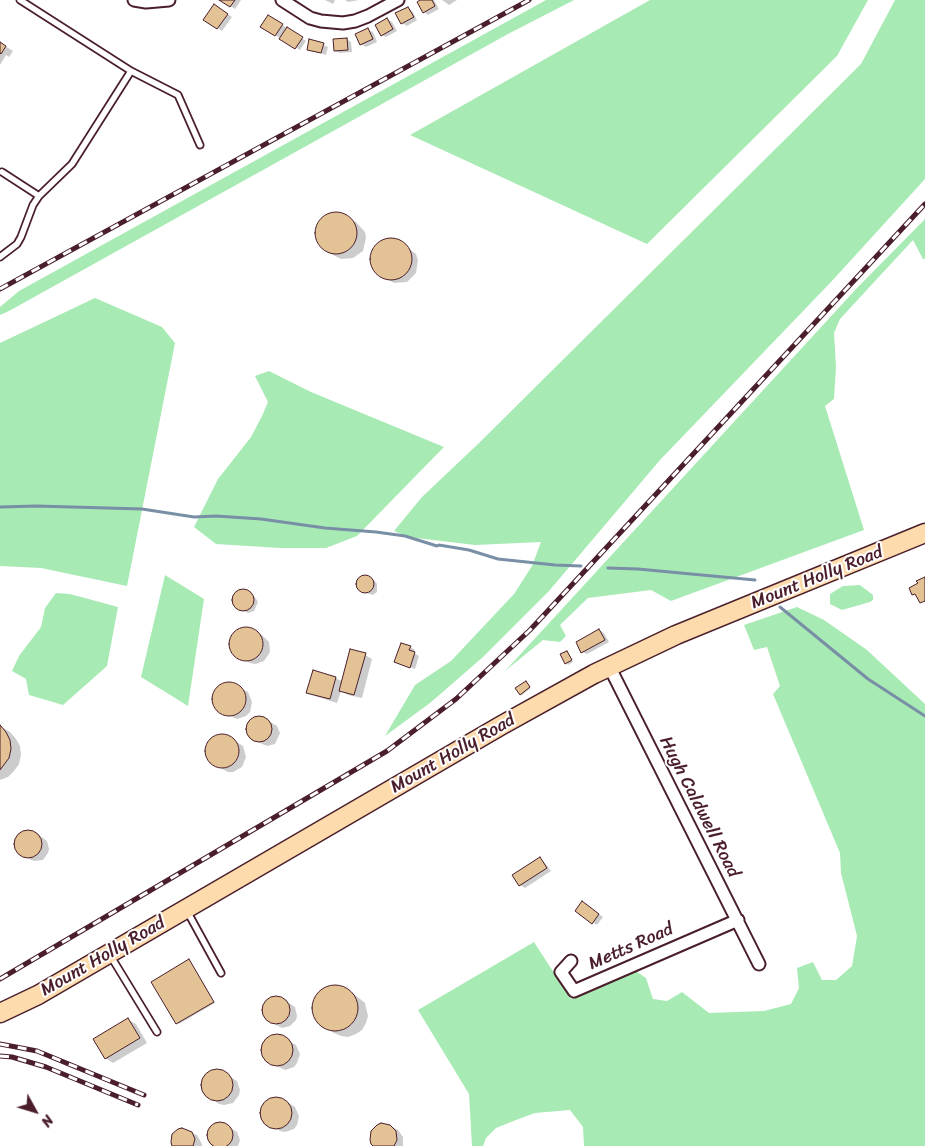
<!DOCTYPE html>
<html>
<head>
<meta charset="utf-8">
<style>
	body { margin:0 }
	#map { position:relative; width:925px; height:1146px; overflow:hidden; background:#fff; font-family:Sriracha,sans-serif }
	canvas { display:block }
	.north { position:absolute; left:10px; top:1086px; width:50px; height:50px; -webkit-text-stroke:4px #fff; paint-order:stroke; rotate:129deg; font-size:14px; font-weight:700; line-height:20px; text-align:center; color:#4a1f2b }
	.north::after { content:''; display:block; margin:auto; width:18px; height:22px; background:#4a1f2b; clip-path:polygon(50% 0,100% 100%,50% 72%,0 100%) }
</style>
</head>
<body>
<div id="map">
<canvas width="925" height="1146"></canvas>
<div class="north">N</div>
</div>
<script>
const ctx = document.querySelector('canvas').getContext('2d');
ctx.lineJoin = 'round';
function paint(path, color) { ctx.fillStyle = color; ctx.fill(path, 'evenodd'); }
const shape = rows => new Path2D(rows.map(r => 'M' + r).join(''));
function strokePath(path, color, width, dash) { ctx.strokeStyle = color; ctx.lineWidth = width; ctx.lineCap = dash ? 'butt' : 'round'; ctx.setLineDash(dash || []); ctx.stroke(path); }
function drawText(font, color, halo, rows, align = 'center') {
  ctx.font = font + ' Sriracha,sans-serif'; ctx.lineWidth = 4; ctx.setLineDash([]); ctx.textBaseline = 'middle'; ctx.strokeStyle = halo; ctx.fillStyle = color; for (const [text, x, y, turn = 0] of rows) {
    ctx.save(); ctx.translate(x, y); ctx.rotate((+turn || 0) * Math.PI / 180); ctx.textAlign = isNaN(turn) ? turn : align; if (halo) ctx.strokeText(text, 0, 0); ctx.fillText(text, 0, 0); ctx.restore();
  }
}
paint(shape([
	[546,0,574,0,508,34,9,311,0,315,0,307,19,291],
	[650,0,868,0,837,56,647,244,410,135],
	[895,0,925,0,925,179,831,282,660,460,549,591,483,657,430,703,385,736,415,685,451,661,514,594,532,566,541,542,475,545,408,537,394,531,422,497,479,443,861,64],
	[925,219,925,259,923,259,913,240,840,319,834,333,836,367,834,399,825,406,864,530,671,601,651,590,588,598,560,625,566,636,560,642,543,640,505,671,857,288],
	[95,298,162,327,175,343,127,586,41,568,0,566,0,343],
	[269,371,311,392,444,447,357,536,326,548,280,548,216,544,194,527,218,479,251,437,262,416,268,402,255,376],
	[165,575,204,599,188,706,141,677],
	[860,585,873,595,873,600,870,602,842,610,830,604,830,594,843,586],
	[56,593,70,594,118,607,107,666,63,705,29,695,26,679,12,671,19,656,41,627,45,608],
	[797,607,824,620,867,650,925,704,925,1146,584,1146,583,1127,570,1110,535,1113,516,1120,496,1128,486,1138,483,1146,472,1146,469,1094,418,1010,534,942,571,999,634,970,646,978,653,999,667,1001,682,992,709,1013,764,1011,791,1004,799,988,797,968,813,962,822,980,836,980,852,966,857,936,841,873,840,853,773,694,780,686,767,647,754,650,744,625]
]), '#a8eab4');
paint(shape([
	[222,0,241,0,235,9],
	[325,0,335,0,333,4],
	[345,0,359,0,348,2],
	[423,0,434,0,439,9,428,15,424,12],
	[442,0,457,0,449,5],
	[219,8,232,17,222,31,205,19],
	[408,8,412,11,417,20,407,26,402,23],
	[269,16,306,41,300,50,262,27],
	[387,19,392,22,397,31,386,37,382,35],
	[368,30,373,32,377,42,366,47,361,44],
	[347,39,351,42,352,52,340,53,335,51],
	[310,40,328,47,326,55,308,49],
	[0,43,13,51,9,57,6,55,0,65],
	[338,213,356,222,365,232,366,238,363,251,353,258,341,259,335,256,324,250,317,239,317,227,320,221,325,216],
	[386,240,398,241,416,254,418,260,416,273,407,282,394,283,375,271,371,259,372,253,380,243],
	[361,577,369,578,374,580,377,584,377,592,373,595,360,591,357,586,358,581],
	[241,590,255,597,258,602,254,611,248,613,236,607,233,602,234,596],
	[249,629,262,635,269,642,270,652,264,661,255,664,250,663,233,652,231,643,232,638,239,630],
	[599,630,604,633,609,642,587,654,582,652],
	[410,647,415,650,414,653,419,656,415,669,396,662],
	[567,652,573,662,568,665,561,655],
	[365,655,372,659,362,698,348,695,341,691,337,703,315,696,308,692,314,672,336,678,343,682],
	[526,682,531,688,522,695,520,694],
	[230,683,248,692,252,702,250,712,246,716,237,719,219,711,216,707,213,698,217,689,220,685],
	[258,717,262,717,277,726,280,733,275,744,267,746,260,743,249,736,247,728,251,721],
	[0,726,10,732,16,739,20,746,21,755,19,764,14,771,8,777,0,780],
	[221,735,226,735,243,746,246,757,242,767,233,772,228,772,211,763,206,753,206,748,211,739],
	[27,831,36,833,47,841,49,849,48,853,43,860,35,861,31,860,17,850,15,841,20,834],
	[540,859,544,862,551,871,525,888,520,885],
	[587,906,603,917,597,925,592,922],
	[190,962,215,1003,179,1024,177,1023],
	[336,986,343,987,354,994,365,1003,368,1016,366,1023,362,1030,356,1034,348,1037,341,1036,334,1033,317,1022,314,1015,314,1000,323,989],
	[280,997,295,1007,297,1016,296,1020,290,1026,282,1028,278,1026,264,1015,263,1012,265,1003,271,998],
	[128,1020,136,1024,147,1043,113,1063,105,1058],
	[278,1036,296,1045,300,1054,297,1063,294,1067,285,1070,268,1062,263,1054,262,1050,266,1041,269,1038],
	[216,1070,220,1071,237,1081,240,1090,239,1095,233,1103,224,1105,219,1104,204,1092,202,1083,207,1074],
	[274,1098,284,1100,295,1107,299,1116,297,1125,294,1129,285,1132,280,1131,264,1121,262,1112,266,1103],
	[218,1123,226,1125,237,1132,240,1140,238,1146,215,1146,209,1142,208,1134,211,1127],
	[390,1126,398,1130,403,1137,403,1146,375,1146],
	[182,1129,197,1135,202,1144,202,1146,175,1146]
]), '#0003');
strokePath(shape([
	[0,507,37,506,142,509,194,517,216,516,261,519,325,528,376,532,405,536,437,546,439,545,469,550,498,559,555,565,581,566],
	[608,568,638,569,755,580],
	[780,607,868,679,925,716]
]), '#788fa6', 3);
const building = shape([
	[219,0,235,0,230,7,219,0],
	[420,0,432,0,435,6,423,13,417,2,420,0],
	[214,4,228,14,217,29,203,20,214,4],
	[408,7,414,17,401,24,395,13,408,7],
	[268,15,283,24,275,36,260,27,268,15],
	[387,18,393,29,381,36,375,25,387,18],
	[287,27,303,37,295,49,279,39,287,27],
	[368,28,373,39,360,45,355,34,368,28],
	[347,38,348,50,334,51,333,39,347,38],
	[309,39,324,43,321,53,307,50,309,39],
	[0,42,6,46,1,54,0,53,0,42],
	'315 233a21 21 0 1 1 42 0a21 21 0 1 1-42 0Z',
	'370 259a21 21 0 1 1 42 0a21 21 0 1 1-42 0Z',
	'356 584a9 9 0 1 1 18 0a9 9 0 1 1-18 0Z',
	[925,577,925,601,920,603,915,594,912,595,909,588,918,583,916,581,925,577],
	'232 600a11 11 0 1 1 22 0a11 11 0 1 1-22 0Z',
	'229 644a17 17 0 1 1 34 0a17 17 0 1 1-34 0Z',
	[599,629,605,640,581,653,576,642,599,629],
	[401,643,411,646,409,650,415,652,410,668,394,662,401,643],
	[350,649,366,653,354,695,339,691,350,649],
	[567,651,572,660,565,664,560,654,567,651],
	[313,670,336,677,330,699,306,693,313,670],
	[526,681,530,687,520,695,515,688,526,681],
	'212 699a17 17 0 1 1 34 0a17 17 0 1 1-34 0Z',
	'246 729a13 13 0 1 1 26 0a13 13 0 1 1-26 0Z',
	[0,725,6,732,10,740,11,749,9,758,0,770,0,725],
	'205 751a17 17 0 1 1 34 0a17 17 0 1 1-34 0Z',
	'14 844a14 14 0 1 1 28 0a14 14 0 1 1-28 0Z',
	[540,857,547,868,519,886,512,875,540,857],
	[582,901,599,914,592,924,575,911,582,901],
	[189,959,214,1002,176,1024,151,982,189,959],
	'312 1008a23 23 0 1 1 46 0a23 23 0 1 1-46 0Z',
	'262 1010a14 14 0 1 1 28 0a14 14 0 1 1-28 0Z',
	[128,1018,140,1038,105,1059,93,1039,128,1018],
	'261 1050a16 16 0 1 1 32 0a16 16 0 1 1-32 0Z',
	'201 1085a16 16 0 1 1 32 0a16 16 0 1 1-32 0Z',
	'260 1113a16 16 0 1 1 32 0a16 16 0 1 1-32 0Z',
	'207 1135a13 13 0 1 1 26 0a13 13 0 1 1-26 0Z',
	[381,1123,390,1125,396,1131,397,1140,394,1146,373,1146,371,1144,370,1140,371,1131,377,1125,381,1123],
	[182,1128,192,1132,195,1139,193,1146,172,1146,171,1142,172,1134,178,1129,182,1128]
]);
paint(building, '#e3c295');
strokePath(building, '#4a1f2b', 1);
const lane = shape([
	[20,0,131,71,178,95,200,145],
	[2,172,39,196],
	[0,257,17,244,21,237,33,205,39,196,72,164,131,71],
	[187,911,221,973],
	[110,955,157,1032]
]);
const street = shape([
	[134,0,146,2,169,0],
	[282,0,310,18,321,21,343,23,355,21,368,16,398,0],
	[609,666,759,964],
	[571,961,561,972,574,991,738,920]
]);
const primary = shape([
	[0,1013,38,995,502,725,594,674,676,635,925,533]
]);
strokePath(lane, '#4a1f2b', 9);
strokePath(street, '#4a1f2b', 15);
strokePath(primary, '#4a1f2b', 21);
strokePath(lane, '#fff', 5.5);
strokePath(street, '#fff', 11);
strokePath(primary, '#fedbac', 18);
const rail = shape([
	[0,289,529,0],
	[0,979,387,751,456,699,530,630,925,204],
	[0,1044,37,1051,144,1095],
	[0,1056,12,1057,46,1067,138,1105]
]);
strokePath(rail, '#4a1f2b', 5);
strokePath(rail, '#fff', 3, [9]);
drawText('18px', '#4a1f2b', '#fff', [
	["Mount Holly Road",817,578,-22],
	["Mount Holly Road",453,754,-30],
	["Hugh Caldwell Road",699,807,63],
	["Metts Road",631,947,-24],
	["Mount Holly Road",103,957,-30]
]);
</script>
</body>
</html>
